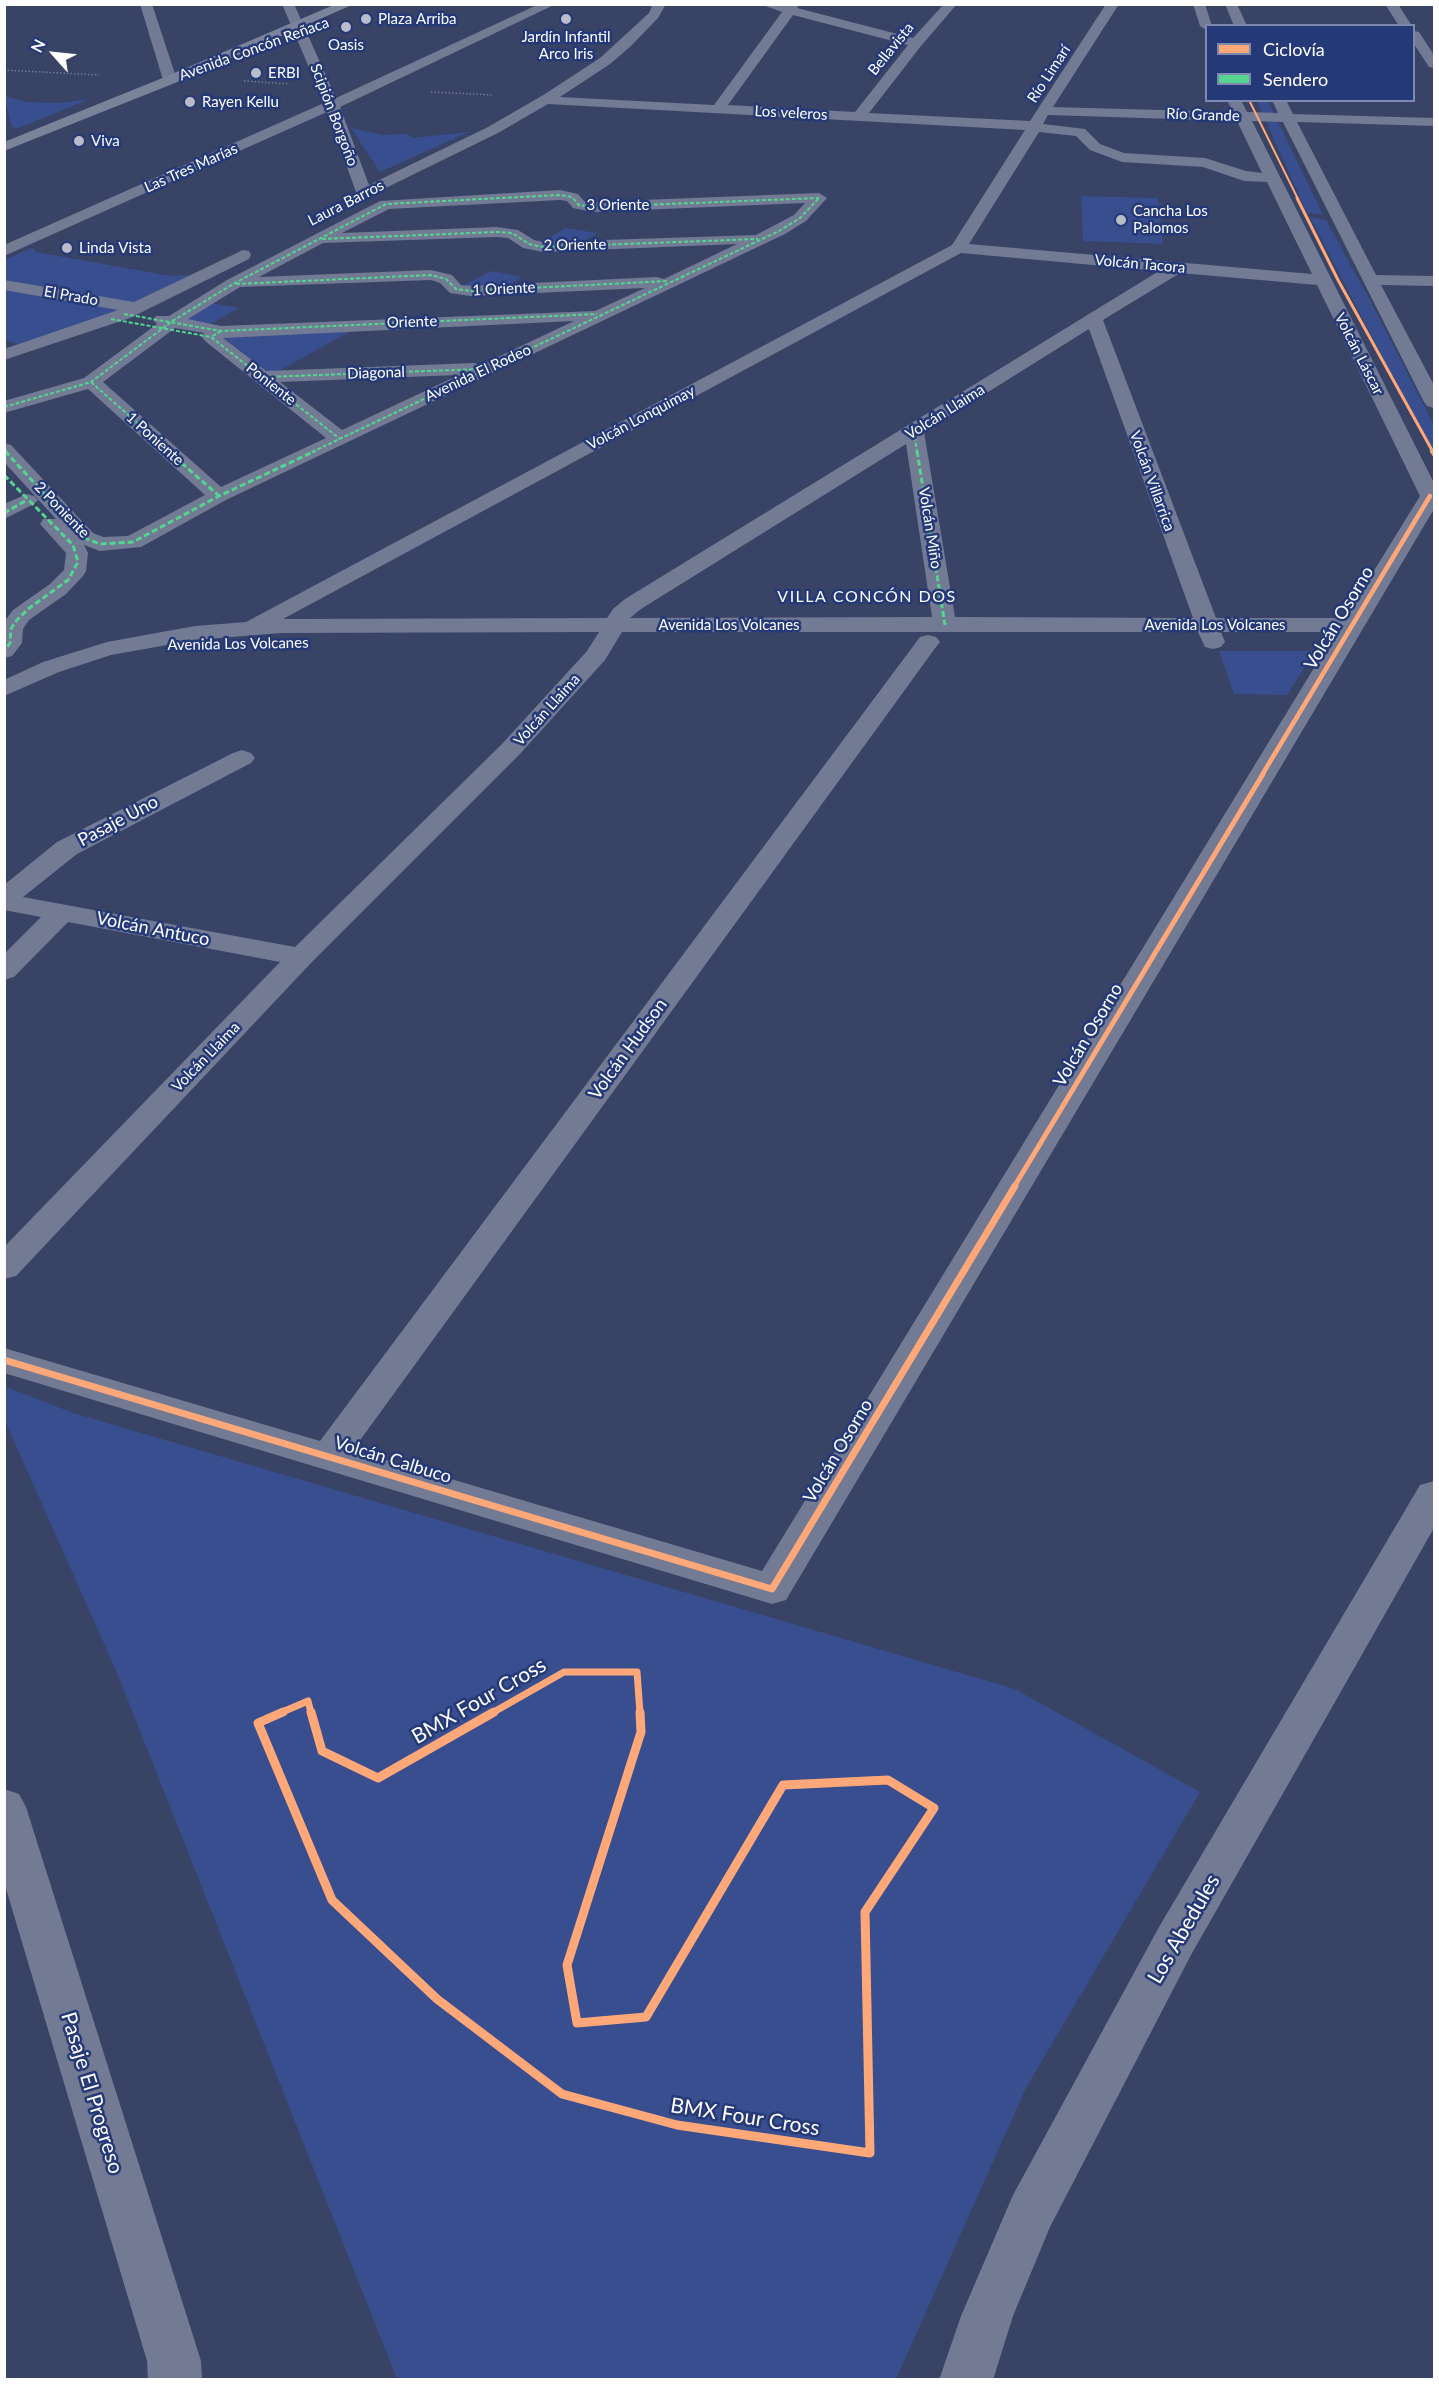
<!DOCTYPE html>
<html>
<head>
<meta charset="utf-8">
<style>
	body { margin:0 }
	#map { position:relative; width:1439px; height:2384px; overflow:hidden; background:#384365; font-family:Lato,sans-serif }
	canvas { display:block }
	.frame { position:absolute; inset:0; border:6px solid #fff; pointer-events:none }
	.legend { position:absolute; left:1205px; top:24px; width:210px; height:78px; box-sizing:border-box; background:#253978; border:2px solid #7c88ae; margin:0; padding:8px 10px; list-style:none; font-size:18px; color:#fff }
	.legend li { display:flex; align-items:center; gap:12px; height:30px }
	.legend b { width:30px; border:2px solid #7c88ae }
	.north { position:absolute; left:24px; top:24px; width:60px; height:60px; -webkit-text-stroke:4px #253978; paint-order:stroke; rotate:297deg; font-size:16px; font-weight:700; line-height:24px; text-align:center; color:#fff }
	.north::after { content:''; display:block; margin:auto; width:21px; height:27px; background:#fff; clip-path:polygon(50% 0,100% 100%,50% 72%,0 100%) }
</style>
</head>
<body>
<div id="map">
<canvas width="1439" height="2384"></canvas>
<div class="frame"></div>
<ul class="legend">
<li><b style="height:8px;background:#fea87a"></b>Ciclovía</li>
<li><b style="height:8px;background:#53d58f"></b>Sendero</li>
</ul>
<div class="north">N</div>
</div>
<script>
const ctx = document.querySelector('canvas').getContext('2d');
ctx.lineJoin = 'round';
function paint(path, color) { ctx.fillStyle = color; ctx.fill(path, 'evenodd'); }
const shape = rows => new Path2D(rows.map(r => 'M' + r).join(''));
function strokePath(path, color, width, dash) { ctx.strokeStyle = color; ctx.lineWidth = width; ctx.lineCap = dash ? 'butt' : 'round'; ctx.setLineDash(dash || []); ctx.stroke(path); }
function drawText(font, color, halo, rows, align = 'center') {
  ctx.font = font + ' Lato,sans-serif'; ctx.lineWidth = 5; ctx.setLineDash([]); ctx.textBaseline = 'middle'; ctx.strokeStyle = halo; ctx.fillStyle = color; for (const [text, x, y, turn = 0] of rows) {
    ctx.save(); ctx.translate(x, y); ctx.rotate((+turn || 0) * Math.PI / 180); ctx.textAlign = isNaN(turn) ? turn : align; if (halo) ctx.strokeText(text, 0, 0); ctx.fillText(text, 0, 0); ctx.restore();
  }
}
paint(shape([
	[4,96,27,102,57,103,90,99,19,128,12,127],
	[1257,101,1268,101,1323,215,1307,213],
	[351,128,382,135,408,134,412,138,469,132,380,172],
	[1081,196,1158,198,1163,244,1083,241],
	[1310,217,1326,220,1371,302,1434,425,1434,457],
	[565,228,597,233,583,242,548,243,546,240],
	[32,248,36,252,171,276,189,275,171,287,111,314,18,344,5,340,4,260],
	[490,271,522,277,506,286,464,288,465,285],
	[211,303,239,308,210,324,181,320],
	[170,327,353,330,277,372,268,373,221,336],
	[1219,651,1315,651,1287,695,1234,694],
	[4,1386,73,1413,1015,1689,1200,1792,1026,2088,896,2379,397,2379,117,1673,5,1421]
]), '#384e8f');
strokePath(shape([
	[4,70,99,75],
	[244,81,288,84],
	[431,92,493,95]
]), '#727a94', 1.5, [1.5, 2]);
paint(shape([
	[140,4,152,4,177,80,175,83,165,83,163,80,140,4],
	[282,4,294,4,336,98,539,4,556,4,340,107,369,185,488,127,545,94,600,58,649,13,653,4,666,4,658,18,631,46,610,64,560,97,714,105,782,12,760,4,800,4,797,8,913,38,944,4,957,4,921,46,869,113,1030,121,1106,4,1119,4,1053,107,1233,112,1227,100,1241,100,1247,112,1278,113,1272,100,1286,100,1293,114,1434,118,1434,126,1297,122,1376,275,1434,276,1434,286,1381,285,1434,385,1434,408,1427,406,1424,402,1283,122,1252,121,1434,483,1434,509,786,1600,772,1604,4,1373,4,1348,320,1441,920,637,928,635,936,637,940,642,936,647,353,1450,762,1571,1336,632,1221,632,1225,642,1221,647,1213,649,1205,647,1198,632,622,632,605,660,519,755,311,963,16,1276,4,1279,4,1247,280,962,68,922,14,977,4,980,4,954,41,917,4,910,4,885,57,842,233,753,242,750,251,753,255,758,251,763,77,854,23,897,295,947,501,745,587,651,599,632,281,633,195,640,111,655,59,672,4,696,4,680,43,662,107,642,195,626,246,622,952,245,1025,130,548,104,498,133,351,205,343,200,356,192,327,112,4,256,4,245,324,103,282,4],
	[793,15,908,45,855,112,728,105,793,15],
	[1048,115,1237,121,1262,173,1246,171,1205,158,1124,153,1100,144,1085,129,1043,124,1048,115],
	[1039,132,1076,136,1090,150,1122,162,1203,167,1244,181,1267,182,1312,274,969,244,1039,132],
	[961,253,1159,271,625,599,613,609,607,618,283,619,961,253],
	[1180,273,1317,285,1420,496,1345,618,1216,618,1103,320,1180,273],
	[1089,329,1193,618,955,617,924,432,1089,329],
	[906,444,932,617,630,618,641,609,906,444],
	[1193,4,1205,4,1212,26,1206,26,1206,30,1200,26,1193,4],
	[1225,4,1237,4,1247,26,1234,26,1225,4],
	[1385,4,1398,4,1412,26,1399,26,1385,4],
	[1414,31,1419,32,1434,55,1434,68,1429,67,1414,44,1414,31],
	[560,190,578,194,584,201,592,202,819,193,827,198,806,221,785,234,226,500,141,547,100,551,84,545,88,553,86,571,83,576,66,594,29,620,23,629,22,643,12,656,4,658,4,622,13,610,50,584,64,570,66,553,40,524,43,519,56,519,4,462,4,443,11,445,93,533,103,537,128,536,205,495,88,389,4,413,4,401,84,378,157,324,153,320,156,316,169,316,227,280,380,201,560,190],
	[560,200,567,201,573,208,592,212,805,203,794,215,756,235,543,242,534,240,518,230,497,227,342,233,389,209,560,200],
	[497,237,508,238,523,248,543,252,737,244,664,279,657,277,470,286,461,285,452,275,431,270,259,277,323,243,497,237],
	[431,280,440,283,450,293,470,296,645,288,595,311,221,326,188,319,240,287,431,280],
	[574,321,481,365,474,363,266,371,223,338,574,321],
	[175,328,204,333,202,337,205,341,326,438,221,487,103,382,175,328],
	[459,375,342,430,280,382,459,375],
	[243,250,249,251,251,255,249,259,130,318,4,360,4,349,118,310,4,290,4,280,134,302,243,250],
	[27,494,34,496,38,500,34,504,4,519,4,504,27,494],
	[1434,1481,1434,1528,1191,1955,1050,2227,1013,2316,993,2380,939,2380,961,2316,1013,2195,1159,1927,1420,1485,1434,1481],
	[4,1789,19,1794,26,1807,201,2361,202,2380,148,2380,147,2361,4,1882,4,1789]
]), '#727a94');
paint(shape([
	[336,4,354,4,175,83,4,151,4,142,165,77,336,4]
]), '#7b839b');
strokePath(shape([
	[322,239,497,232,512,233,529,244,543,247,758,239],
	[236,284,431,275,446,279,456,289,470,291,668,281],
	[124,314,221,331,597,314],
	[111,319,211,337],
	[221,331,211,337,340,439],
	[265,377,482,369],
	[91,382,170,452],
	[4,407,91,382,171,322,233,284,386,204,560,195,572,197,579,205,592,207,819,198],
	[914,431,917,452],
	[4,449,7,452],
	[312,452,779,231,800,218,819,198]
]), '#53d58f', 2, [4, 2]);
strokePath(shape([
	[5,451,85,538,100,544,133,542,219,496,315,451],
	[168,451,219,496],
	[917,451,945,625],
	[4,475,73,545,78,562,68,580,28,609,15,622,11,629,10,643,4,651],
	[4,513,27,500]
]), '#53d58f', 3, [6, 3]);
strokePath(shape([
	[1249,100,1298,199]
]), '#fea87a', 2);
strokePath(shape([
	[1297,198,1338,280,1433,452]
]), '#fea87a', 3);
strokePath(shape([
	[1432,451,1434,454],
	[1262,775,1430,496]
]), '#fea87a', 4.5);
strokePath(shape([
	[1014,1187,1263,774]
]), '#fea87a', 5);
strokePath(shape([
	[4,1360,772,1589,1015,1186],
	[280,1713,308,1701,311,1713],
	[492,1713,564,1672,637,1672,640,1713]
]), '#fea87a', 7);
strokePath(shape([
	[283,1712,258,1723,332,1900,437,1999,562,2094,677,2125,870,2153,865,1912,934,1808,888,1780,783,1785,646,2017,577,2023,567,1965,641,1732,640,1712],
	[311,1712,322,1751,378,1778,494,1712]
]), '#fea87a', 9);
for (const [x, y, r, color] of [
	[366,19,6,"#b9bdc9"],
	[566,19,6,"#b9bdc9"],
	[346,27,6,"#b9bdc9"],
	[256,73,6,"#b9bdc9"],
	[190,102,6,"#b9bdc9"],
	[79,141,6,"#b9bdc9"],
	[1121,220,6,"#b9bdc9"],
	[67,248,6,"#b9bdc9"]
]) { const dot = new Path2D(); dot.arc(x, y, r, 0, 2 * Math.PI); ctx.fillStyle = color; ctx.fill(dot); strokePath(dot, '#253978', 2); }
drawText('15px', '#fff', '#253978', [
	["Plaza Arriba",378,19],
	["Jardín Infantil",566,37,"center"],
	["Arco Iris",566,54,"center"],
	["Oasis",346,45,"center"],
	["ERBI",268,73],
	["Rayen Kellu",202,102],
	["Viva",91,141],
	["Cancha Los",1133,211],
	["Palomos",1133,228],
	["Linda Vista",79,248]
], 'left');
drawText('15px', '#fff', '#253978', [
	["Avenida Concón Reñaca",254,49,-20],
	["Bellavista",891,49,-51],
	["Río Limarí",1049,74,-57],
	["Los veleros",791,113,3],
	["Scipión Borgoño",334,115,69],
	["Río Grande",1203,115,2],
	["Las Tres Marías",191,168,-24],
	["Laura Barros",346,203,-27],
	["3 Oriente",618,205],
	["2 Oriente",575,245,-1],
	["Volcán Tacora",1140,264,5],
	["1 Oriente",504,289,-3],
	["El Prado",71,296,10],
	["Oriente",412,322,-2],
	["Volcán Láscar",1359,354,63],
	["Diagonal",376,373,-2],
	["Avenida El Rodeo",478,373,-25],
	["Poniente",271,384,38],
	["Volcán Llaima",945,412,-32],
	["Volcán Lonquimay",641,418,-28],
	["1 Poniente",155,439,42],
	["Volcán Villarrica",1152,481,70],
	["2 Poniente",62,510,46],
	["Volcán Miño",930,528,81],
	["Avenida Los Volcanes",729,625],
	["Avenida Los Volcanes",1215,625],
	["Avenida Los Volcanes",238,644,-1],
	["Volcán Llaima",547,710,-48],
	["Volcán Llaima",206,1057,-46]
]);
ctx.letterSpacing = '1.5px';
drawText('16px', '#fff', '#253978', [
	["VILLA CONCÓN DOS",867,597]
]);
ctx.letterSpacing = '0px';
drawText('18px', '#fff', '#253978', [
	["Volcán Osorno",1339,618,-59],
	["Pasaje Uno",118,821,-28],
	["Volcán Antuco",153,929,11],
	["Volcán Osorno",1088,1035,-59],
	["Volcán Hudson",628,1049,-54],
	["Volcán Osorno",838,1451,-59],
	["Volcán Calbuco",393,1460,17]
]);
drawText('21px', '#fff', '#253978', [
	["BMX Four Cross",479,1701,-30],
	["Los Abedules",1184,1929,-60],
	["Pasaje El Progreso",92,2093,73],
	["BMX Four Cross",745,2117,9]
]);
</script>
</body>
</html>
